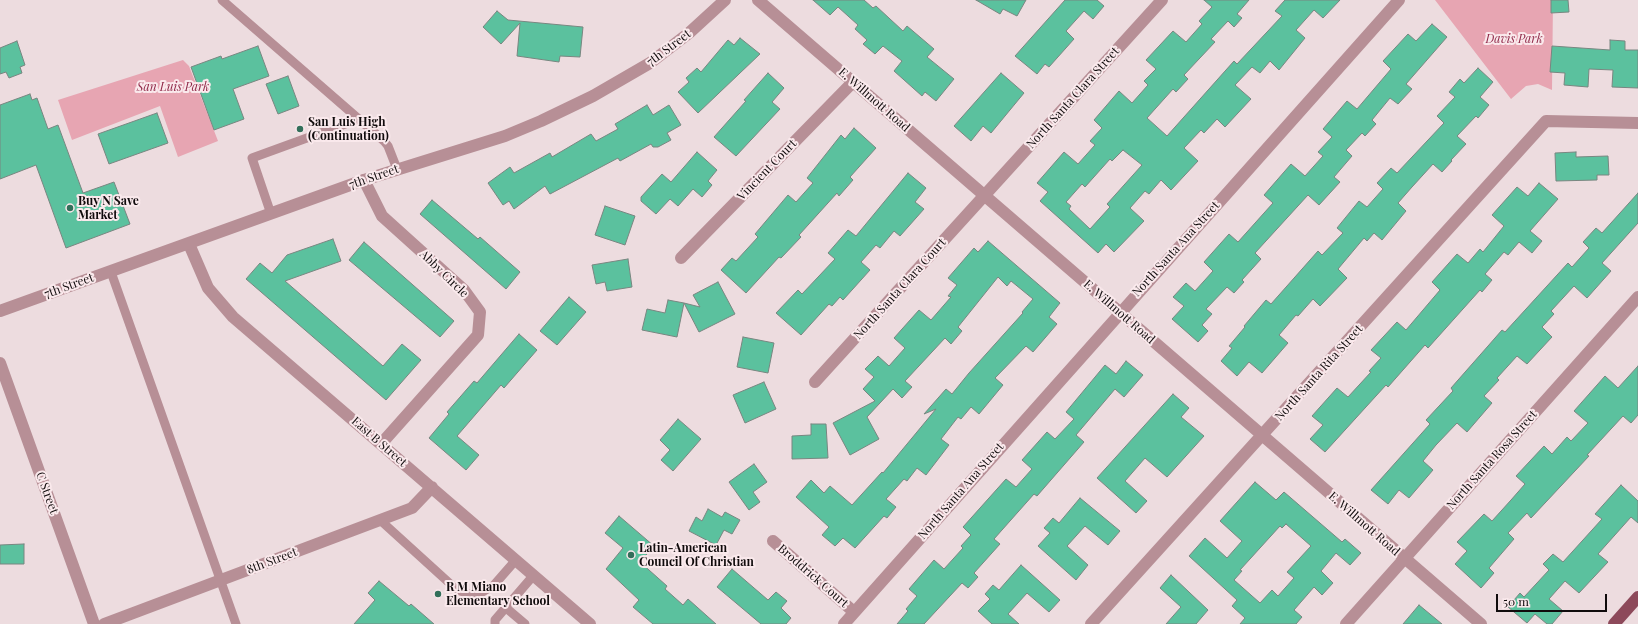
<!DOCTYPE html>
<html>
<head>
<meta charset="utf-8">
<style>
	body { margin:0 }
	#map { position:relative; width:1638px; height:624px; overflow:hidden; background:#eddcdf; font-family:"Playfair Display",serif }
	canvas { display:block }
	.scale { position:absolute; left:1496px; top:594px; width:111px; height:18px; box-sizing:border-box; border:2px solid #100b0c; border-top:0; padding-left:5px; font-size:12px; line-height:14px; white-space:nowrap; color:#100b0c; -webkit-text-stroke:3px #fae9ec; paint-order:stroke }
</style>
</head>
<body>
<div id="map">
<canvas width="1638" height="624"></canvas>
<div class="scale">50 m</div>
</div>
<script>
const ctx = document.querySelector('canvas').getContext('2d');
ctx.lineJoin = 'round';
function paint(path, color) { ctx.fillStyle = color; ctx.fill(path, 'evenodd'); }
const shape = rows => new Path2D(rows.map(r => 'M' + r).join(''));
function strokePath(path, color, width, dash) { ctx.strokeStyle = color; ctx.lineWidth = width; ctx.lineCap = dash ? 'butt' : 'round'; ctx.setLineDash(dash || []); ctx.stroke(path); }
function drawText(font, color, halo, rows, align = 'center') {
  ctx.font = font + ' "Playfair Display",serif'; ctx.lineWidth = 4; ctx.setLineDash([]); ctx.textBaseline = 'middle'; ctx.strokeStyle = halo; ctx.fillStyle = color; for (const [text, x, y, turn = 0] of rows) {
    ctx.save(); ctx.translate(x, y); ctx.rotate((+turn || 0) * Math.PI / 180); ctx.textAlign = isNaN(turn) ? turn : align; if (halo) ctx.strokeText(text, 0, 0); ctx.fillText(text, 0, 0); ctx.restore();
  }
}
paint(shape([
	[1435,0,1553,0,1552,90,1538,84,1526,86,1511,99],
	[183,60,189,66,218,141,178,157,160,106,72,140,58,100]
]), '#e7a5b2');
const building = shape([
	[813,0,864,0,873,8,876,6,903,31,907,26,934,49,927,57,954,79,936,101,925,92,922,96,894,71,902,61,883,46,875,54,863,44,867,40,855,29,858,25,838,7,830,15,813,0],
	[976,0,1026,0,1017,16,1003,9,1000,14,976,0],
	[1065,0,1097,0,1104,6,1093,19,1084,11,1066,31,1074,39,1049,67,1045,64,1037,74,1015,56,1065,0],
	[1204,0,1249,0,1237,14,1242,18,1234,27,1228,21,1211,39,1215,42,1184,75,1188,79,1176,92,1173,89,1147,118,1167,136,1234,61,1237,64,1282,16,1275,11,1285,0,1340,0,1323,18,1314,10,1296,30,1305,38,1279,70,1270,61,1260,73,1252,67,1235,85,1251,99,1225,127,1217,119,1204,133,1201,130,1184,148,1198,161,1171,190,1161,180,1149,194,1145,191,1130,208,1144,221,1114,252,1106,244,1098,253,1040,201,1048,192,1037,183,1064,152,1078,164,1095,145,1090,141,1102,128,1094,120,1119,91,1132,103,1148,85,1144,81,1156,69,1146,60,1173,31,1186,42,1202,24,1199,21,1212,7,1204,0],
	[1123,150,1142,165,1107,204,1110,207,1090,229,1069,209,1071,206,1066,202,1082,184,1085,187,1110,159,1112,161,1123,150],
	[1551,0,1568,0,1569,12,1551,13,1551,0],
	[497,11,508,20,583,27,580,57,560,56,559,62,517,56,520,23,501,44,483,27,497,11],
	[1432,24,1447,37,1406,84,1412,89,1398,104,1390,98,1372,120,1376,124,1365,136,1362,133,1346,150,1352,156,1334,177,1340,182,1319,205,1308,195,1255,253,1261,259,1242,280,1244,282,1234,293,1227,287,1206,309,1212,314,1202,325,1208,331,1198,342,1172,319,1184,306,1173,297,1186,283,1195,291,1213,271,1204,262,1229,234,1238,242,1273,203,1264,195,1291,164,1305,176,1323,156,1318,152,1332,137,1323,129,1347,101,1357,109,1391,69,1383,61,1408,34,1416,41,1432,24],
	[740,38,760,54,698,113,678,92,689,82,686,78,697,68,701,72,728,40,734,45,740,38],
	[1610,40,1625,41,1625,50,1638,50,1638,88,1612,87,1613,70,1589,69,1588,87,1564,85,1565,73,1550,72,1552,46,1610,50,1610,40],
	[17,41,25,65,20,67,22,73,9,78,6,72,0,74,0,48,17,41],
	[258,46,269,76,233,89,244,119,214,130,191,67,221,56,222,59,258,46],
	[1478,68,1493,82,1480,97,1489,105,1478,118,1476,116,1457,136,1466,144,1451,160,1452,161,1442,172,1433,164,1412,187,1398,203,1406,211,1382,240,1374,233,1367,241,1364,238,1338,269,1347,278,1320,306,1313,299,1298,316,1296,315,1279,335,1288,343,1262,373,1249,362,1237,376,1221,361,1232,348,1229,346,1245,327,1244,326,1266,300,1271,304,1318,251,1322,255,1343,233,1337,228,1359,201,1367,207,1383,189,1377,183,1391,168,1397,173,1428,140,1444,123,1437,116,1455,97,1449,92,1460,79,1464,83,1478,68],
	[768,73,784,88,772,102,780,109,736,156,714,137,746,101,744,100,768,73],
	[1001,73,1024,93,991,133,983,126,971,141,954,126,1001,73],
	[288,76,299,106,278,114,266,84,288,76],
	[30,94,32,100,37,98,48,129,58,125,83,193,114,182,130,224,66,248,36,165,0,179,0,105,30,94],
	[647,105,653,115,669,105,681,125,667,133,671,140,658,147,653,147,651,144,620,161,618,158,550,194,545,186,514,209,509,201,503,205,488,183,510,167,514,173,550,153,552,157,591,134,596,141,618,129,615,124,647,105],
	[157,113,168,143,109,164,98,134,157,113],
	[854,128,876,148,850,177,853,180,839,196,837,193,799,235,801,237,781,258,779,257,746,293,721,270,732,258,736,261,758,237,755,234,788,195,796,202,813,183,807,178,841,135,845,139,854,128],
	[697,152,717,170,708,181,712,185,702,197,693,189,678,206,670,199,656,214,641,201,641,197,662,174,671,182,697,152],
	[1576,152,1576,157,1608,156,1609,175,1597,175,1597,180,1556,181,1555,153,1576,152],
	[908,173,926,188,915,202,924,209,900,236,894,231,880,248,876,245,861,262,870,270,843,300,840,297,832,306,829,304,801,335,776,313,798,290,802,294,835,259,828,253,848,230,856,236,908,173],
	[1539,183,1558,199,1530,231,1542,241,1532,253,1519,242,1508,255,1504,252,1485,274,1492,280,1482,292,1480,290,1428,348,1425,345,1388,387,1386,385,1325,452,1310,439,1323,425,1312,416,1337,388,1348,397,1371,372,1369,371,1381,358,1371,350,1397,322,1406,330,1440,290,1432,282,1457,254,1468,263,1480,249,1483,252,1504,226,1492,215,1517,187,1528,196,1539,183],
	[1638,193,1638,223,1602,263,1611,271,1587,298,1574,286,1551,311,1554,314,1542,327,1552,337,1527,364,1517,356,1497,378,1499,380,1484,396,1492,403,1467,432,1457,423,1436,445,1423,461,1433,470,1409,498,1399,490,1388,504,1371,490,1430,424,1426,420,1453,391,1451,388,1488,346,1502,330,1505,332,1568,263,1572,267,1589,248,1583,242,1596,228,1602,233,1638,193],
	[432,200,478,239,480,237,520,272,506,289,420,214,432,200],
	[605,206,635,216,625,245,595,235,605,206],
	[333,239,341,261,285,281,383,366,402,344,421,360,386,400,246,279,260,263,272,273,287,255,333,239],
	[988,241,1060,303,1049,317,1057,324,1033,352,1026,346,995,378,1003,385,979,414,971,407,961,419,958,417,941,439,949,445,926,475,917,468,907,481,904,479,886,499,896,507,887,518,884,516,855,548,843,538,835,546,822,535,829,527,796,497,811,480,824,493,830,486,852,505,882,472,883,473,936,409,924,414,946,389,952,394,969,373,1023,313,1022,312,1033,299,1011,281,1007,286,998,277,958,327,962,331,951,344,945,338,905,381,912,387,902,398,893,389,867,417,879,439,850,455,833,423,875,401,863,389,874,377,865,369,878,356,889,366,905,348,894,338,919,310,931,320,951,297,948,296,957,285,948,278,974,248,978,252,988,241],
	[364,242,454,321,440,337,349,260,364,242],
	[628,259,632,287,607,291,605,282,596,284,592,265,628,259],
	[718,282,735,314,699,332,684,303,700,307,693,295,718,282],
	[569,297,586,312,557,345,540,331,569,297],
	[668,300,684,303,677,337,642,330,647,309,665,313,668,300],
	[519,334,537,350,504,388,501,385,457,436,479,455,466,470,429,438,449,414,447,412,474,381,477,383,519,334],
	[743,337,774,343,768,373,737,367,743,337],
	[1126,361,1143,375,1124,397,1115,389,1076,435,1084,442,1037,496,1034,494,994,539,1000,544,974,573,978,577,968,588,962,583,924,624,897,624,908,611,906,609,917,596,909,589,934,560,944,569,963,548,961,546,971,535,963,527,1006,479,1016,487,1032,469,1022,460,1047,432,1055,439,1074,419,1066,412,1105,365,1116,374,1126,361],
	[1638,366,1638,415,1631,423,1623,416,1587,455,1589,456,1531,518,1527,513,1508,533,1514,539,1489,568,1494,573,1481,588,1455,564,1467,551,1457,542,1484,514,1492,521,1511,500,1525,484,1516,476,1544,446,1552,454,1567,437,1571,441,1588,423,1574,411,1605,376,1618,388,1638,366],
	[764,382,776,409,745,423,733,395,764,382],
	[1173,394,1189,408,1181,417,1204,436,1167,477,1145,458,1125,481,1147,501,1136,513,1097,478,1173,394],
	[678,419,701,439,673,471,661,460,670,450,660,440,678,419],
	[811,424,826,424,828,458,792,459,792,436,811,435,811,424],
	[754,464,767,482,753,492,760,502,749,510,729,482,754,464],
	[1255,482,1276,500,1284,492,1342,542,1345,539,1361,553,1350,565,1336,553,1321,571,1333,583,1322,595,1314,587,1294,610,1302,617,1296,624,1240,624,1245,618,1232,606,1237,600,1189,556,1205,538,1227,558,1242,541,1220,521,1255,482],
	[1286,524,1311,546,1287,572,1294,578,1278,596,1272,590,1260,603,1234,580,1242,571,1240,570,1280,526,1282,528,1286,524],
	[1621,485,1638,501,1638,523,1631,517,1598,554,1608,562,1579,593,1565,581,1549,599,1563,611,1552,624,1547,624,1535,614,1527,623,1508,607,1520,593,1524,597,1549,570,1543,564,1553,554,1563,562,1602,519,1595,514,1621,485],
	[1080,498,1120,531,1108,545,1085,526,1067,546,1088,565,1076,580,1038,546,1050,533,1044,528,1053,518,1059,523,1080,498],
	[708,509,722,517,725,512,740,520,732,534,724,530,716,545,689,531,696,517,702,521,708,509],
	[619,516,654,546,640,562,667,586,665,589,683,605,688,599,716,624,653,624,633,607,639,600,606,569,623,548,605,533,619,516],
	[24,544,24,564,0,564,0,545,24,544],
	[1021,565,1060,600,1049,612,1027,593,1008,614,1019,624,992,624,978,611,990,599,985,594,993,585,999,590,1021,565],
	[732,569,768,600,776,592,787,601,781,608,791,618,786,624,761,624,717,587,732,569],
	[1171,575,1208,610,1196,624,1166,624,1181,607,1160,588,1171,575],
	[379,581,409,606,411,604,434,624,354,624,375,600,368,593,379,581],
	[1419,605,1442,624,1403,624,1419,605]
]);
paint(building, '#5bc19e');
strokePath(building, '#788680', 1);
strokePath(shape([
	[222,0,384,141,388,146,397,169],
	[271,214,252,158,359,119],
	[111,272,236,624],
	[380,520,457,590,476,596,494,585,515,561],
	[505,607,525,624],
	[495,624,495,620,533,576]
]), '#b78f96', 9);
strokePath(shape([
	[758,0,1481,624],
	[364,180,382,216,464,290,480,312,478,335,381,444],
	[189,244,208,288,233,317,590,624],
	[681,258,853,82],
	[0,363,94,624],
	[815,382,1162,0],
	[773,541,854,612],
	[104,624,412,508,432,487],
	[844,624,1399,0],
	[1091,624,1546,121,1638,123],
	[1346,624,1638,297]
]), '#b78f96', 12);
strokePath(shape([
	[0,311,364,180,505,136,541,121,593,96,650,63,689,33,725,0]
]), '#b78f96', 12);
strokePath(shape([
	[1614,624,1638,597]
]), '#8d495a', 12);
for (const [x, y, r, color] of [
	[300,129,4,"#326f5a"],
	[70,208,4,"#326f5a"],
	[631,555,4,"#326f5a"],
	[438,594,4,"#326f5a"]
]) { const dot = new Path2D(); dot.arc(x, y, r, 0, 2 * Math.PI); ctx.fillStyle = color; ctx.fill(dot); strokePath(dot, '#fae9ec', 1.5); }
drawText('italic 12px', '#912a4a', '#fae9ec', [
	["Davis Park",1514,39],
	["San Luis Park",173,87]
]);
drawText('12px', '#100b0c', '#fae9ec', [
	["7th Street",669,48,-37],
	["North Santa Clara Street",1073,98,-48],
	["E. Willmott Road",874,100,41],
	["Vincient Court",767,170,-46],
	["7th Street",374,177,-19],
	["North Santa Ana Street",1176,249,-48],
	["Abby Circle",444,274,44],
	["7th Street",69,286,-20],
	["North Santa Clara Court",900,289,-48],
	["E. Willmott Road",1119,312,41],
	["North Santa Rita Street",1319,373,-48],
	["East B Street",379,442,41],
	["North Santa Rosa Street",1492,460,-48],
	["North Santa Ana Street",961,491,-49],
	["C Street",47,493,70],
	["E. Willmott Road",1364,524,41],
	["8th Street",272,561,-21],
	["Broddrick Court",813,576,41]
]);
drawText('bold 12px', '#100b0c', '#fae9ec', [
	["San Luis High",308,122],
	["(Continuation)",308,136],
	["Buy N Save",78,201],
	["Market",78,215],
	["Latin-American",639,548],
	["Council Of Christian",639,562],
	["R M Miano",446,587],
	["Elementary School",446,601]
], 'left');
</script>
</body>
</html>
